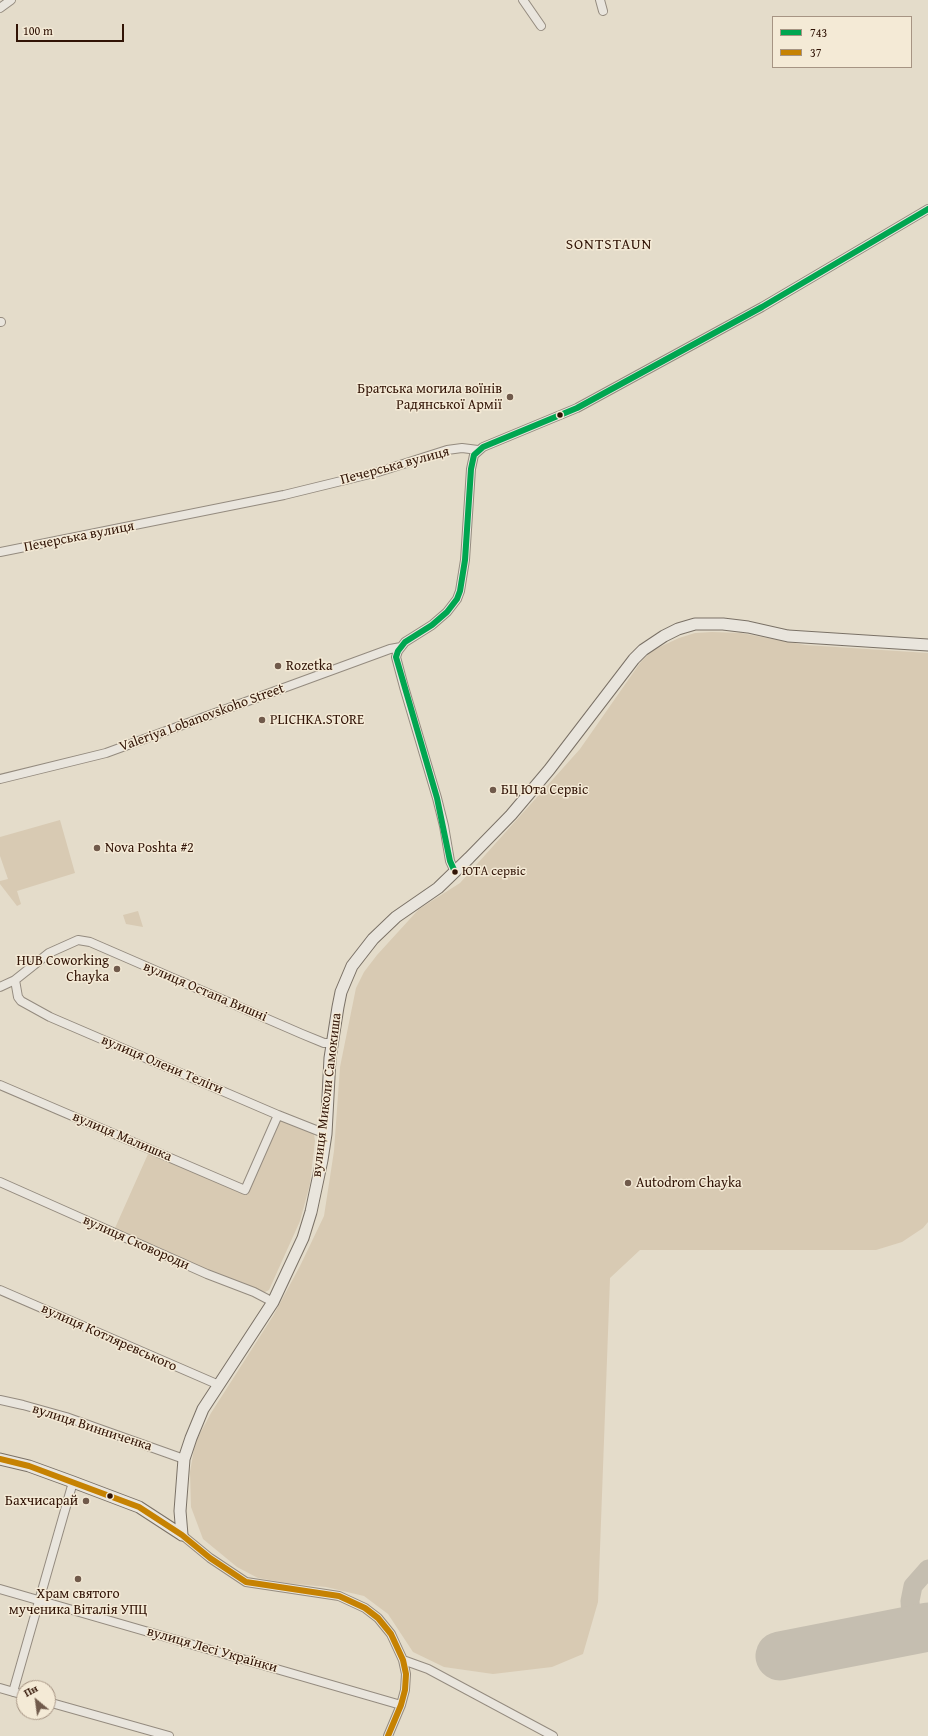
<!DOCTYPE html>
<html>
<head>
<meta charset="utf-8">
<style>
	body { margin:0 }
	#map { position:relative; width:928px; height:1736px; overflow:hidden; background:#e4dcca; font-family:"Gentium Book Plus",serif }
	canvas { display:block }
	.legend { position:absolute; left:772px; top:16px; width:140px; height:52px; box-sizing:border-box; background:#f4ead6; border:1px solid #a69483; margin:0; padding:5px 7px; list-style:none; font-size:12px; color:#311406 }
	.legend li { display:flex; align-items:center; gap:8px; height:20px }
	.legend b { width:20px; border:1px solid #a69483 }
	.north { position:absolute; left:16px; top:1680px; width:40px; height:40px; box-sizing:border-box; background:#f4ead6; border:1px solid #a69483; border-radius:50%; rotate:331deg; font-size:11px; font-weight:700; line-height:16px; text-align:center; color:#311406 }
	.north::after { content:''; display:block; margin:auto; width:14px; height:18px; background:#705a4b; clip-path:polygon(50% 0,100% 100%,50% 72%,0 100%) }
	.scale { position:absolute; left:16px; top:24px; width:108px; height:18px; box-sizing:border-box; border:2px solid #311406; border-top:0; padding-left:5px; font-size:12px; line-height:14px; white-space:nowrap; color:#311406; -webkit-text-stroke:3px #f4ead6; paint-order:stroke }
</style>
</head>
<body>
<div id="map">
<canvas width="928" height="1736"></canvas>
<ul class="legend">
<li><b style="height:5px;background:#00a651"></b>743</li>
<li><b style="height:5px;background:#c68202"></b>37</li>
</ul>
<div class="north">Пн</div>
<div class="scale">100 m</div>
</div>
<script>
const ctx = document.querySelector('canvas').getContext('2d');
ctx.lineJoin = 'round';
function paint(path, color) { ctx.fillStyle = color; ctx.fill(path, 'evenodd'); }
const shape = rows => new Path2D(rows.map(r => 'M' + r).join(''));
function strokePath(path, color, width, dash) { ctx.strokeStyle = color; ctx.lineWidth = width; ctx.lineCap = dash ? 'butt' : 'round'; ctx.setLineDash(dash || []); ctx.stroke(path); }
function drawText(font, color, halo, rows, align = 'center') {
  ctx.font = font + ' "Gentium Book Plus",serif'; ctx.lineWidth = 3; ctx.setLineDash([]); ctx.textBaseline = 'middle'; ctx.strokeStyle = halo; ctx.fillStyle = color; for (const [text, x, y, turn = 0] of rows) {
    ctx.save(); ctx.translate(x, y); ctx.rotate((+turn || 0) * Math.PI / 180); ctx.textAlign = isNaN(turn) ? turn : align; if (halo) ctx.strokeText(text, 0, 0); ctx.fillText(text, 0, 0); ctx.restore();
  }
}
paint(shape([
	[712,632,741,633,805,645,928,653,928,1222,923,1228,902,1242,876,1250,640,1250,610,1278,598,1602,583,1654,552,1667,493,1674,444,1667,413,1652,388,1614,364,1596,326,1587,287,1583,258,1578,237,1567,203,1539,191,1507,190,1472,195,1443,211,1413,273,1316,300,1266,324,1216,334,1151,340,1067,356,988,364,972,377,955,419,909,460,883,580,749,640,663,651,651,679,638,695,633],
	[60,820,75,873,17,891,21,904,17,906,0,884,0,881,8,879,0,856,0,837],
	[138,911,143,927,126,924,123,915],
	[284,1119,309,1129,314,1134,315,1141,310,1184,300,1221,269,1290,263,1293,212,1273,115,1228,148,1154,247,1194,278,1122]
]), '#d8cab3');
strokePath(shape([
	[912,1630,910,1601,913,1586,928,1569]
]), '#c5beb0', 19);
strokePath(shape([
	[780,1656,928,1627]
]), '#c5beb0', 49);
const street = shape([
	[523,0,541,26],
	[600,0,603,11],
	[0,8,11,0],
	[0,322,1,322],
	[0,552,284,495,378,472,447,450,462,448,478,450],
	[0,779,106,753,390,649,401,647],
	[455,872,450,861,444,826,437,798,404,687,396,657,398,651,405,642,432,625,447,612,457,599,460,591,465,560,471,469,474,455,483,447,577,408,762,307,928,209],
	[15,980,18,997,21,1001,50,1017,278,1115,326,1134],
	[0,987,15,980,49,953,78,940,90,942,302,1034,324,1043,332,1043],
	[0,1085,245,1190,278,1115],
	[0,1182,207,1274,254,1292,273,1302],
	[0,1290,219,1385],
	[0,1400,23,1405,66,1417,184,1459],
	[182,1535,210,1558,246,1582,339,1596,365,1608,378,1618,391,1634,403,1660,406,1674,405,1690,401,1705,388,1736],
	[0,1589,401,1705],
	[403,1660,428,1669,553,1736],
	[0,1688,24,1695],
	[13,1692,73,1482],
	[48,1702,169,1736]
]);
const secondary = shape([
	[0,1459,29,1466,73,1482,139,1507,182,1535],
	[182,1535,180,1511,184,1459,191,1438,203,1409,273,1302,303,1238,311,1212,322,1160,326,1134,330,1058,338,1007,341,992,352,966,373,939,396,917,438,888,469,858,511,815,549,770,634,659,643,650,664,636,678,629,695,624,723,624,748,627,788,636,928,645]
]);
strokePath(street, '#948b7f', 10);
strokePath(secondary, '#7a7166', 13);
strokePath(street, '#e9e5dd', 8);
strokePath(secondary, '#e9e5dd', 11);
strokePath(shape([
	[455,872,450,861,437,798,396,657,398,651,405,642,432,625,447,612,457,599,460,591,465,560,471,469,474,455,483,447,577,408,762,307,928,209]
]), '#00a651', 6);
strokePath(shape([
	[0,1459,29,1466,139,1507,182,1535,210,1558,246,1582,339,1596,365,1608,378,1618,391,1634,403,1660,406,1674,405,1690,401,1705,388,1736]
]), '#c68202', 6);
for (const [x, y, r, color] of [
	[510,397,4,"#705a4b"],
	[560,415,3.5,"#311406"],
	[278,666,4,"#705a4b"],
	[262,720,4,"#705a4b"],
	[493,790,4,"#705a4b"],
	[97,848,4,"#705a4b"],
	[455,872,3.5,"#311406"],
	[117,969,4,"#705a4b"],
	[628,1183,4,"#705a4b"],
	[110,1496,3.5,"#311406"],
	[86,1501,4,"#705a4b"],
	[78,1579,4,"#705a4b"]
]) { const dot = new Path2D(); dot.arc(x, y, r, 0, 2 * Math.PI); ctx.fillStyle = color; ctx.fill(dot); strokePath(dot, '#f4ead6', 1.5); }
drawText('13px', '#311406', '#f4ead6', [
	["ЮТА сервіс",462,872]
], 'left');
drawText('14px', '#311406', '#f4ead6', [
	["Братська могила воїнів",502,389,"right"],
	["Радянської Армії",502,405,"right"],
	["Rozetka",286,666],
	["PLICHKA.STORE",270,720],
	["БЦ Юта Сервіс",501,790],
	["Nova Poshta #2",105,848],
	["HUB Coworking",109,961,"right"],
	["Chayka",109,977,"right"],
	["Autodrom Chayka",636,1183],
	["Бахчисарай",78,1501,"right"],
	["Храм святого",78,1594,"center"],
	["мученика Віталія УПЦ",78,1610,"center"]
], 'left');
drawText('14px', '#311406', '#f4ead6', [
	["Печерська вулиця",395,466,-15],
	["Печерська вулиця",79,537,-11],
	["Valeriya Lobanovskoho Street",202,718,-20],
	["вулиця Остапа Вишні",205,992,23],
	["вулиця Олени Теліги",162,1065,23],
	["вулиця Миколи Самокиша",327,1095,-83],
	["вулиця Малишка",122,1137,23],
	["вулиця Сковороди",136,1243,24],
	["вулиця Котляревського",109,1338,24],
	["вулиця Винниченка",92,1428,18],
	["вулиця Лесі Українки",212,1650,16]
]);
ctx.letterSpacing = '1px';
drawText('15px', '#311406', '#f4ead6', [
	["SONTSTAUN",609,245]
]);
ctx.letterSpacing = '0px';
</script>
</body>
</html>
